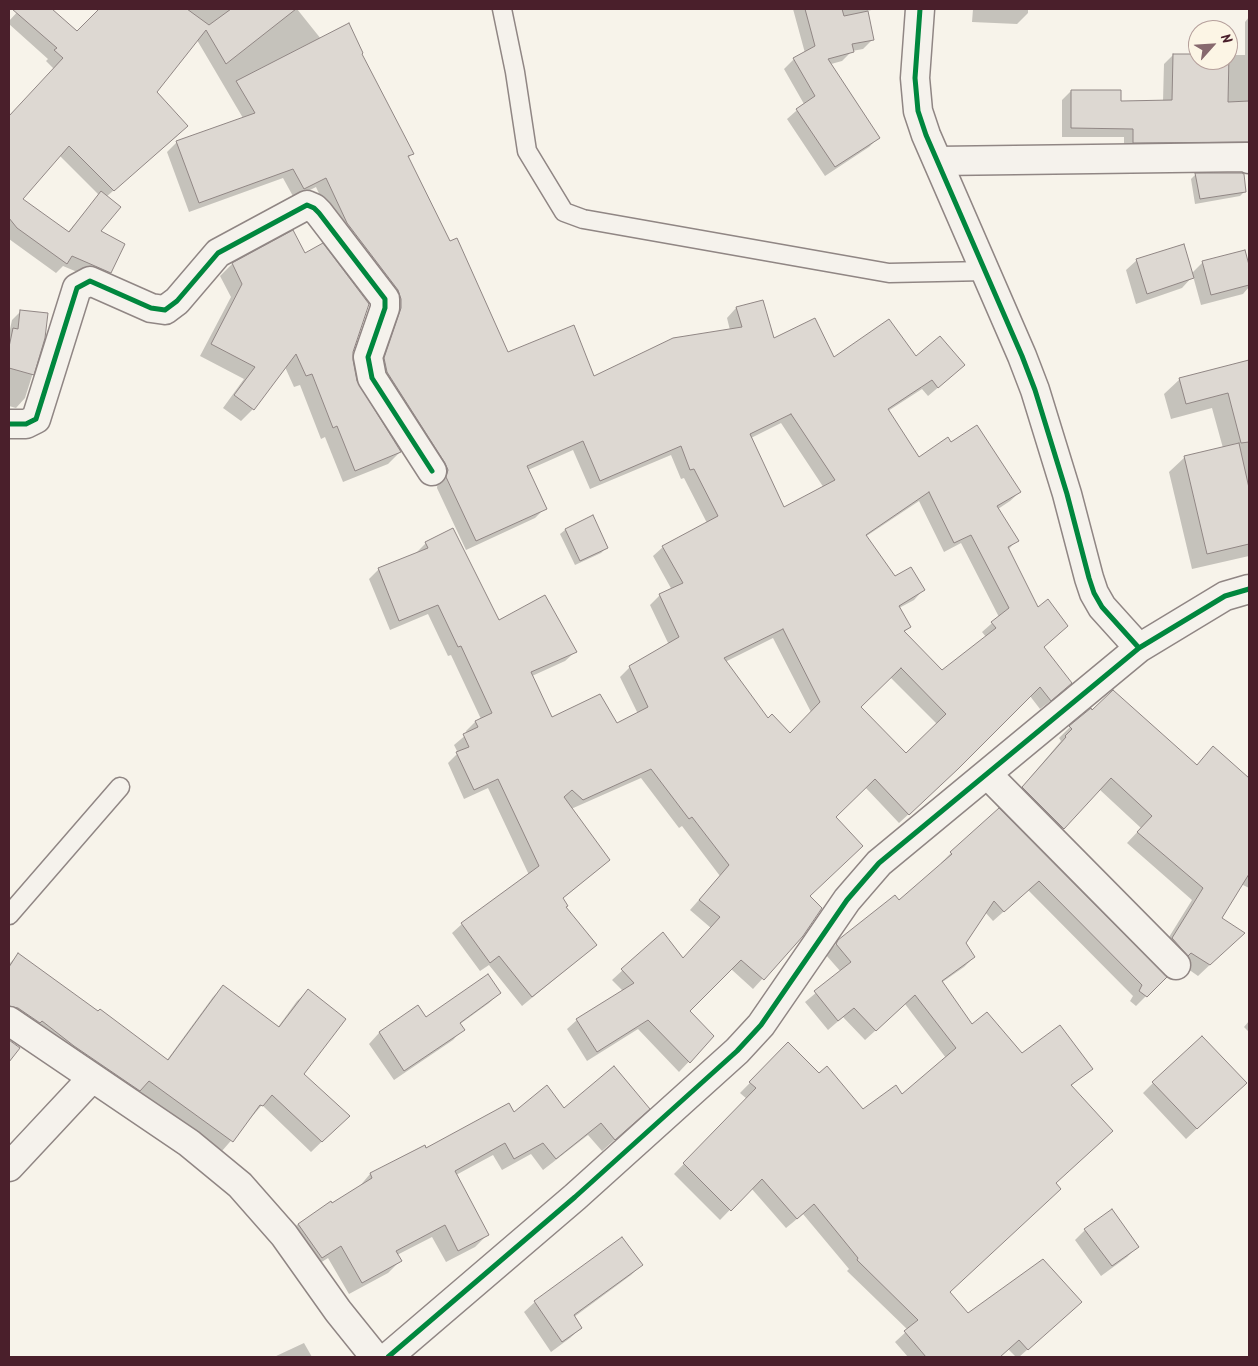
<!DOCTYPE html>
<html>
<head>
<meta charset="utf-8">
<style>
	body { margin:0 }
	#map { position:relative; width:1258px; height:1366px; overflow:hidden; background:#f7f3ea; font-family:Kalam,sans-serif }
	canvas { display:block }
	.frame { position:absolute; inset:0; border:10px solid #4a1f2b; pointer-events:none }
	.north { position:absolute; left:1188px; top:20px; width:50px; height:50px; box-sizing:border-box; background:#fcf5e5; border:1px solid #b59f9b; border-radius:50%; rotate:64deg; font-size:14px; font-weight:700; line-height:20px; text-align:center; color:#4a1f2b }
	.north::after { content:''; display:block; margin:auto; width:18px; height:22px; background:#87696e; clip-path:polygon(50% 0,100% 100%,50% 72%,0 100%) }
</style>
</head>
<body>
<div id="map">
<canvas width="1258" height="1366"></canvas>
<div class="frame"></div>
<div class="north">N</div>
</div>
<script>
const ctx = document.querySelector('canvas').getContext('2d');
ctx.lineJoin = 'round';
function paint(path, color) { ctx.fillStyle = color; ctx.fill(path, 'evenodd'); }
const shape = rows => new Path2D(rows.map(r => 'M' + r).join(''));
function strokePath(path, color, width, dash) { ctx.strokeStyle = color; ctx.lineWidth = width; ctx.lineCap = dash ? 'butt' : 'round'; ctx.setLineDash(dash || []); ctx.stroke(path); }
paint(shape([
	[20,9,50,9,77,33,100,9,297,9,321,39,361,54,413,153,408,158,507,354,593,378,730,330,727,318,736,308,762,301,773,339,834,359,916,358,953,375,928,396,922,389,888,411,918,458,951,444,1020,492,1010,501,998,509,1017,540,1008,550,1061,693,1040,709,1030,696,947,779,899,823,865,787,834,817,808,897,802,935,753,989,731,969,688,1011,713,1036,679,1072,638,1029,587,1061,567,1029,577,1020,623,991,612,980,663,933,682,960,711,928,690,910,720,876,682,826,679,828,641,778,571,809,609,860,562,899,585,954,522,1006,489,965,480,971,452,933,462,924,529,875,488,788,464,799,448,763,458,753,454,745,467,734,466,731,475,722,481,719,451,655,448,656,428,614,390,630,369,579,379,569,416,553,426,543,499,622,575,652,565,661,532,676,551,718,616,725,638,714,620,677,630,667,669,645,650,605,659,596,672,590,653,556,663,547,707,523,684,478,681,479,671,455,590,489,573,450,528,470,545,508,535,518,466,550,437,488,438,480,375,369,391,319,337,233,316,187,294,198,283,178,189,212,167,152,177,142,243,118,197,40,156,92,177,136,106,197,99,232,110,273,101,282,63,266,56,273,9,239,9,117,54,69,46,61,48,59,9,24,9,21],
	[59,155,99,195,68,232,21,199],
	[781,423,824,488,784,508,751,438],
	[919,501,944,552,961,543,999,617,982,632,986,637,942,671,904,632,910,627,899,608,914,600,923,590,894,578,865,537],
	[773,638,811,712,790,734,768,720,725,662],
	[890,677,937,724,906,755,859,707],
	[793,9,876,9,867,11,873,39,863,49,852,51,842,61,831,64,879,137,869,147,825,176,787,119,804,104,784,69,794,59,805,53],
	[973,9,1028,9,1028,13,1017,24,972,22],
	[1249,17,1249,154,1124,151,1124,137,1062,137,1062,100,1071,91,1120,102,1163,101,1164,64,1173,55,1198,55,1198,60,1228,60,1228,55,1245,55,1245,22],
	[1195,175,1245,191,1240,196,1195,204,1191,179],
	[293,232,352,352,355,381,400,452,388,464,343,482,325,437,321,439,300,385,294,387,285,367,253,409,241,421,223,408,244,379,200,356,231,297,220,276,232,264],
	[1244,251,1249,270,1249,287,1243,294,1201,305,1193,276,1182,288,1136,304,1126,270,1137,260,1191,274,1203,262],
	[21,311,44,338,25,398,16,408,9,406,9,334,12,320],
	[1249,361,1249,556,1192,569,1169,472,1185,457,1223,448,1212,408,1171,419,1164,394,1180,379],
	[592,517,606,548,601,553,575,565,560,534,565,530],
	[1070,727,1196,766,1213,748,1249,779,1249,888,1241,884,1221,919,1232,944,1198,976,1161,950,1192,900,1127,843,1141,828,1099,789,1051,839,1012,799,1061,741,1059,738],
	[999,810,1165,977,1136,1006,1130,1001,1133,996,1028,890,993,921,985,912,964,943,974,957,964,967,941,983,972,1026,1022,1055,1091,1068,1070,1087,1055,1183,949,1293,967,1315,1070,1312,1019,1357,1016,1357,1008,1349,999,1357,908,1357,895,1342,908,1330,847,1271,849,1269,803,1214,786,1228,751,1188,720,1220,674,1174,747,1099,740,1093,788,1044,819,1074,862,1111,902,1096,946,1058,905,1004,865,1040,843,1017,828,1030,805,1002,841,972,826,955,839,941,899,901,942,865,941,863,951,853],
	[18,955,167,1060,213,997,223,987,278,1027,297,1001,308,991,302,1074,338,1126,311,1152,262,1105,222,1151,139,1091,129,1101,9,1019,9,964],
	[499,993,489,1003,460,1024,463,1029,453,1040,394,1080,369,1044,379,1033,418,1007,426,1019],
	[1249,1021,1249,1032,1244,1027],
	[1153,1083,1235,1093,1186,1139,1143,1093],
	[564,1109,636,1121,602,1151,588,1135,543,1170,531,1154,502,1170,493,1155,456,1175,487,1235,475,1247,446,1262,432,1237,397,1255,400,1261,388,1273,349,1294,328,1258,309,1270,286,1237,298,1224,359,1187,370,1174,424,1147,426,1150,514,1114],
	[1085,1230,1137,1247,1127,1257,1101,1276,1075,1240],
	[641,1265,631,1275,574,1317,581,1328,570,1338,551,1352,524,1312,535,1302],
	[304,1343,312,1357,274,1357]
]), '#0003');
const building = shape([
	[12,9,52,9,77,31,99,9,187,9,209,25,231,9,296,9,226,64,206,30,157,92,188,126,114,191,69,146,23,199,69,232,101,191,121,207,101,231,125,244,111,273,72,256,67,264,17,228,9,218,9,116,63,58,54,50,57,48,12,9],
	[805,9,842,9,844,16,868,11,874,40,852,44,854,52,828,59,880,138,835,167,796,109,815,96,793,58,815,46,805,9],
	[349,23,363,53,362,54,414,154,408,156,450,241,457,238,508,352,574,325,594,376,673,338,742,327,736,307,763,300,774,338,815,318,834,357,889,319,916,356,940,336,965,365,938,388,932,380,888,409,919,457,948,437,951,442,977,425,1021,492,997,506,1019,541,1008,547,1038,607,1048,599,1068,626,1044,647,1072,683,1051,701,1040,687,958,769,909,815,875,779,836,817,863,846,810,896,822,908,803,936,764,980,741,960,690,1011,714,1036,690,1063,648,1020,597,1052,576,1019,634,983,621,969,663,932,683,958,720,917,699,900,729,865,692,817,689,819,651,769,583,800,572,790,564,797,610,860,563,898,568,906,566,907,597,945,532,997,499,956,490,963,461,923,539,866,498,779,474,790,456,752,469,747,463,734,478,727,475,721,492,713,461,646,458,647,438,605,399,621,378,568,428,548,425,542,453,528,499,620,545,595,577,652,531,672,552,717,600,694,617,723,648,707,629,666,679,637,659,594,683,583,662,546,718,516,694,469,690,470,681,446,600,481,583,441,527,466,547,509,476,541,446,477,448,470,445,463,387,372,384,358,401,308,401,299,398,290,347,223,326,178,304,189,293,169,199,203,176,141,255,113,236,81,349,23],
	[791,414,835,480,784,507,750,434,791,414],
	[929,492,954,543,971,535,1009,608,991,622,996,628,942,670,904,631,911,627,899,606,925,590,911,567,895,576,866,535,929,492],
	[783,629,820,702,790,733,772,714,768,718,724,658,783,629],
	[901,668,946,714,906,753,861,707,901,668],
	[1173,54,1198,54,1198,60,1228,60,1229,54,1228,102,1249,101,1249,142,1133,143,1133,129,1071,128,1071,90,1121,90,1121,101,1172,100,1173,54],
	[1195,173,1242,173,1244,174,1246,192,1200,199,1195,173],
	[293,230,305,253,323,243,369,304,353,352,353,360,357,381,401,452,355,471,337,426,333,428,312,374,306,376,296,354,254,410,234,395,255,367,211,344,242,284,232,263,293,230],
	[1184,244,1194,278,1147,294,1136,259,1184,244],
	[1245,250,1249,265,1249,285,1211,295,1202,261,1245,250],
	[20,310,48,313,45,338,34,375,9,368,9,347,13,328,18,329,20,310],
	[1249,360,1249,442,1241,443,1228,393,1186,404,1179,378,1249,360],
	[1239,443,1249,488,1249,544,1207,554,1184,456,1239,443],
	[593,515,608,548,580,561,565,529,593,515],
	[1113,690,1197,765,1213,746,1249,778,1249,874,1222,918,1245,933,1210,965,1191,953,1188,956,1172,938,1203,888,1137,832,1152,816,1111,778,1064,829,1022,787,1066,737,1065,736,1072,729,1069,726,1091,708,1092,710,1113,690],
	[999,808,1167,977,1147,997,1139,991,1142,985,1039,881,1004,912,994,901,966,943,975,957,942,981,972,1024,987,1012,1022,1053,1060,1025,1093,1069,1071,1085,1113,1131,1056,1183,1061,1189,950,1292,968,1313,1043,1259,1082,1302,1028,1350,1019,1340,1000,1357,926,1357,904,1331,918,1320,857,1260,858,1258,814,1204,797,1219,762,1179,731,1211,683,1163,756,1088,749,1082,788,1042,819,1073,827,1066,863,1109,896,1085,902,1094,956,1048,915,995,876,1031,854,1008,838,1021,814,991,851,962,836,944,838,940,895,895,899,900,952,854,950,852,999,808],
	[18,953,98,1011,100,1009,168,1060,223,985,279,1027,308,989,346,1019,304,1074,350,1116,322,1142,272,1095,263,1106,260,1105,233,1142,149,1081,140,1091,74,1046,42,1021,40,1023,18,1008,9,1006,9,967,18,953],
	[488,974,501,993,460,1023,465,1030,404,1071,379,1032,418,1005,426,1017,488,974],
	[1202,1036,1247,1083,1197,1129,1152,1082,1202,1036],
	[9,1040,20,1048,9,1062,9,1040],
	[614,1066,650,1109,615,1140,601,1123,556,1159,543,1143,514,1159,505,1143,455,1171,489,1235,458,1251,445,1225,396,1251,402,1261,362,1283,341,1246,322,1258,298,1224,331,1201,332,1203,372,1178,370,1173,425,1145,426,1148,509,1103,514,1112,547,1085,564,1108,614,1066],
	[1112,1209,1139,1247,1112,1266,1084,1229,1112,1209],
	[622,1237,643,1265,574,1315,582,1328,562,1342,534,1301,622,1237]
]);
paint(building, '#ddd8d2');
strokePath(building, '#908684', 1);
const service = shape([
	[502,9,515,72,527,151,564,212,583,219,889,273,986,271],
	[9,915,120,787]
]);
const minor = shape([
	[920,9,915,78,918,111,926,135,1022,356,1035,390,1067,494,1089,578,1094,593,1102,607,1139,648],
	[938,161,1247,157,1249,159],
	[9,424,26,424,36,419,77,288,90,281,151,308,165,310,177,301,218,253,307,205,314,208,319,213,385,299,385,308,368,357,372,378,432,471],
	[987,774,1176,965],
	[9,1021,189,1143,240,1185,284,1235,338,1311,375,1357],
	[9,1167,92,1078],
	[388,1357,575,1197,737,1051,761,1025,847,900,879,863,1139,648,1225,596,1249,589]
]);
strokePath(service, '#908684', 21);
strokePath(minor, '#908684', 31);
strokePath(service, '#f5f2ec', 18);
strokePath(minor, '#f5f2ec', 28);
strokePath(shape([
	[920,9,915,78,918,111,926,135,1022,356,1035,390,1067,494,1089,578,1094,593,1102,607,1139,648],
	[9,424,26,424,36,419,77,288,90,281,151,308,165,310,177,301,218,253,307,205,314,208,319,213,385,299,385,308,368,357,372,378,432,471],
	[388,1357,575,1197,737,1051,761,1025,847,900,879,863,1139,648,1225,596,1249,589]
]), '#00873e', 5);
</script>
</body>
</html>
